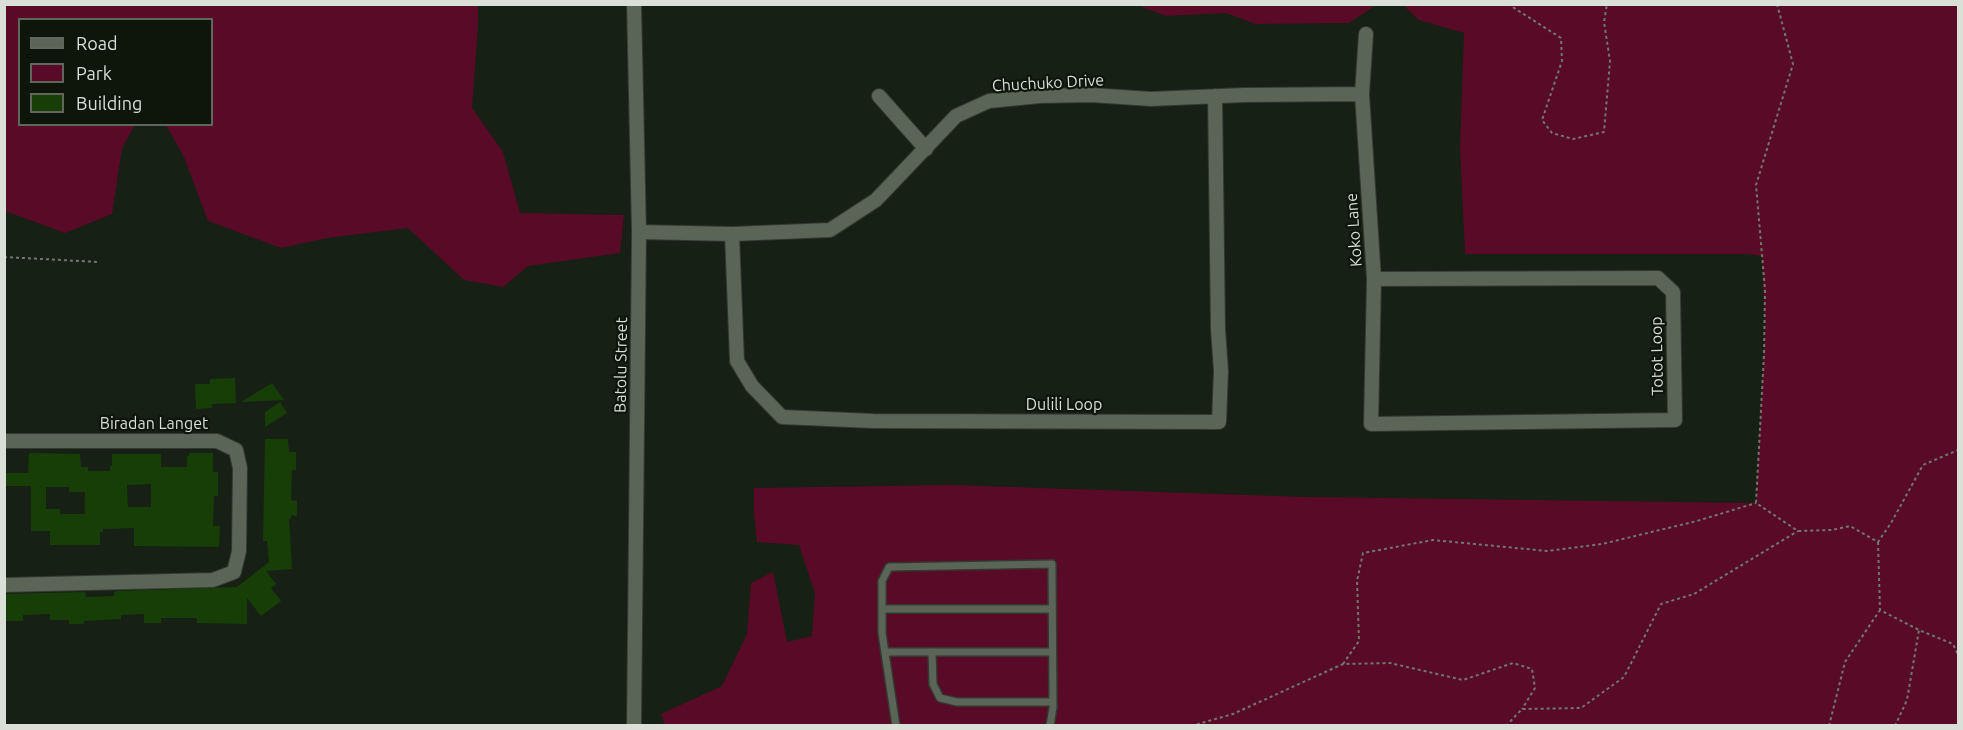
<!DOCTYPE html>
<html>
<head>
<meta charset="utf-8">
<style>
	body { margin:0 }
	#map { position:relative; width:1963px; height:730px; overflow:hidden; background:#172015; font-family:Ubuntu,sans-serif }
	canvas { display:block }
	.frame { position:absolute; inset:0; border:6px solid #dadfd8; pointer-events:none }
	.legend { position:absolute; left:18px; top:18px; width:195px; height:108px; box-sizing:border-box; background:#0e160c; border:2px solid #60665e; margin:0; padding:8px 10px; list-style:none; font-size:18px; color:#dadfd8 }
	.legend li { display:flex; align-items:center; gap:12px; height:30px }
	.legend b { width:30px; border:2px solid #60665e }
</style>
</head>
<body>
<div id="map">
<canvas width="1963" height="730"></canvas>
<div class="frame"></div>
<ul class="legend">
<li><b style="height:8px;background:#5a6457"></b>Road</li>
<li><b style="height:16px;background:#590a27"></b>Park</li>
<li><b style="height:16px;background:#183e08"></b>Building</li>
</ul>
</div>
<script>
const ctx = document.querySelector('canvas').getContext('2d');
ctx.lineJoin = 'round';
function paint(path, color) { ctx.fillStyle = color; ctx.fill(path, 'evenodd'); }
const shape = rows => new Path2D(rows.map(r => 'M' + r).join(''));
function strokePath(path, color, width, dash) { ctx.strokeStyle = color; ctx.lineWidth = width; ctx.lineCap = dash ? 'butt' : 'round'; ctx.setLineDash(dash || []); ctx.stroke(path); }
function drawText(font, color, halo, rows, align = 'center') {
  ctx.font = font + ' Ubuntu,sans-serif'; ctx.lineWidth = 4.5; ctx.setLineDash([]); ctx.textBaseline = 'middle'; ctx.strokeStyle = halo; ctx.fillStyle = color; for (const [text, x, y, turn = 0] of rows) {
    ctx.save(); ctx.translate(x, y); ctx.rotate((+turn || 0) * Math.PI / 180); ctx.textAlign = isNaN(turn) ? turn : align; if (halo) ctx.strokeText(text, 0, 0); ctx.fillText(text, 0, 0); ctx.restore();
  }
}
paint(shape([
	[1144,4,1376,4,1376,5,1349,23,1256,24,1226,13,1166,16,1142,7],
	[4,5,478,5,478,25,472,108,503,152,520,213,624,215,620,253,528,266,503,287,464,280,408,228,327,238,281,248,208,221,184,157,166,125,212,124,212,20,20,20,20,124,135,125,122,148,112,214,65,233,5,211],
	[1403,5,1958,5,1958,725,665,726,661,714,722,686,747,634,751,583,773,572,787,642,812,636,815,593,799,545,757,542,754,513,754,488,952,485,1306,497,1756,503,1765,327,1762,256,1748,254,1465,254,1460,147,1464,33,1419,20]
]), '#590a27');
paint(shape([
	[235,378,236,403,212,404,212,408,196,409,195,384,210,384,210,379],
	[272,383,284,400,241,402],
	[280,402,287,413,265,427,265,412],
	[265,439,288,439,289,452,296,452,296,470,292,470,291,500,297,501,297,516,291,515,291,519,289,519,292,569,266,571,276,584,271,588,281,601,261,616,247,598,247,624,197,623,197,618,161,618,161,623,144,623,144,614,121,615,121,619,84,621,84,624,69,624,69,620,50,620,50,614,23,615,23,621,4,621,4,594,85,592,86,597,114,596,114,592,118,591,237,587,269,562,267,541,263,541],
	[29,453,80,454,81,467,88,467,88,471,110,471,110,466,112,466,112,454,161,454,161,467,187,467,187,456,189,456,189,453,213,453,213,472,218,472,218,496,214,496,213,526,220,526,219,547,134,546,134,528,103,529,103,532,100,532,100,545,50,545,50,531,31,531,31,486,4,486,4,473,28,473],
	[151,484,151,507,128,507,127,485],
	[46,487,69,487,69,492,85,492,85,514,60,514,60,509,46,509]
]), '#183e08');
const lane = shape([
	[882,609,1052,609],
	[885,652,1052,652],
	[932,652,933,684,940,698,957,702,1053,702],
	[896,726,882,633,882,581,889,567,1052,564,1053,707,1050,726]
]);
const street = shape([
	[1366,34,1362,94,1374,279,1371,424,1675,420,1673,292,1658,278,1374,279],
	[879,96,926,149],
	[639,232,732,234,830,230,876,200,956,116,989,101,1040,96,1091,95,1151,99,1244,95,1362,94],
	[732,234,737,361,752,386,782,417,873,421,1219,422,1221,371,1218,329,1215,96],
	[4,441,217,441,236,450,240,468,239,551,234,572,213,580,4,585],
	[634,726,639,232,634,4]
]);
strokePath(lane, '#333831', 10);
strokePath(street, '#333831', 16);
strokePath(shape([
	[1508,4,1561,38,1562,61,1542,120,1552,133,1573,139,1604,132,1610,61,1604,22,1607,4],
	[1777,4,1793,64,1756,185,1765,290,1764,354,1756,503,1798,531,1832,530,1850,526,1878,542,1891,523,1923,465,1958,450],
	[4,257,99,262],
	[1878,542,1880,610,1919,630,1953,644,1958,655],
	[1343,664,1359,641,1357,581,1363,553,1433,540,1547,551,1602,544,1697,521,1756,503],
	[1191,726,1233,714,1343,664,1390,663,1463,680,1513,663,1532,669,1535,688,1522,709],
	[1506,726,1522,709,1581,708,1624,677,1661,604,1694,594,1798,531],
	[1829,726,1845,662,1880,610],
	[1895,726,1907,700,1919,630]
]), '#71786f', 2, [3, 3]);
strokePath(lane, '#5a6457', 7);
strokePath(street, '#5a6457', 14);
drawText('16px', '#dadfd8', '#0e160c', [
	["Chuchuko Drive",1048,83,-3],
	["Koko Lane",1354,230,-94],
	["Totot Loop",1657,356,-91],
	["Batolu Street",621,365,-89],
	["Dulili Loop",1064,405],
	["Biradan Langet",154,424]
]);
</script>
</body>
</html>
